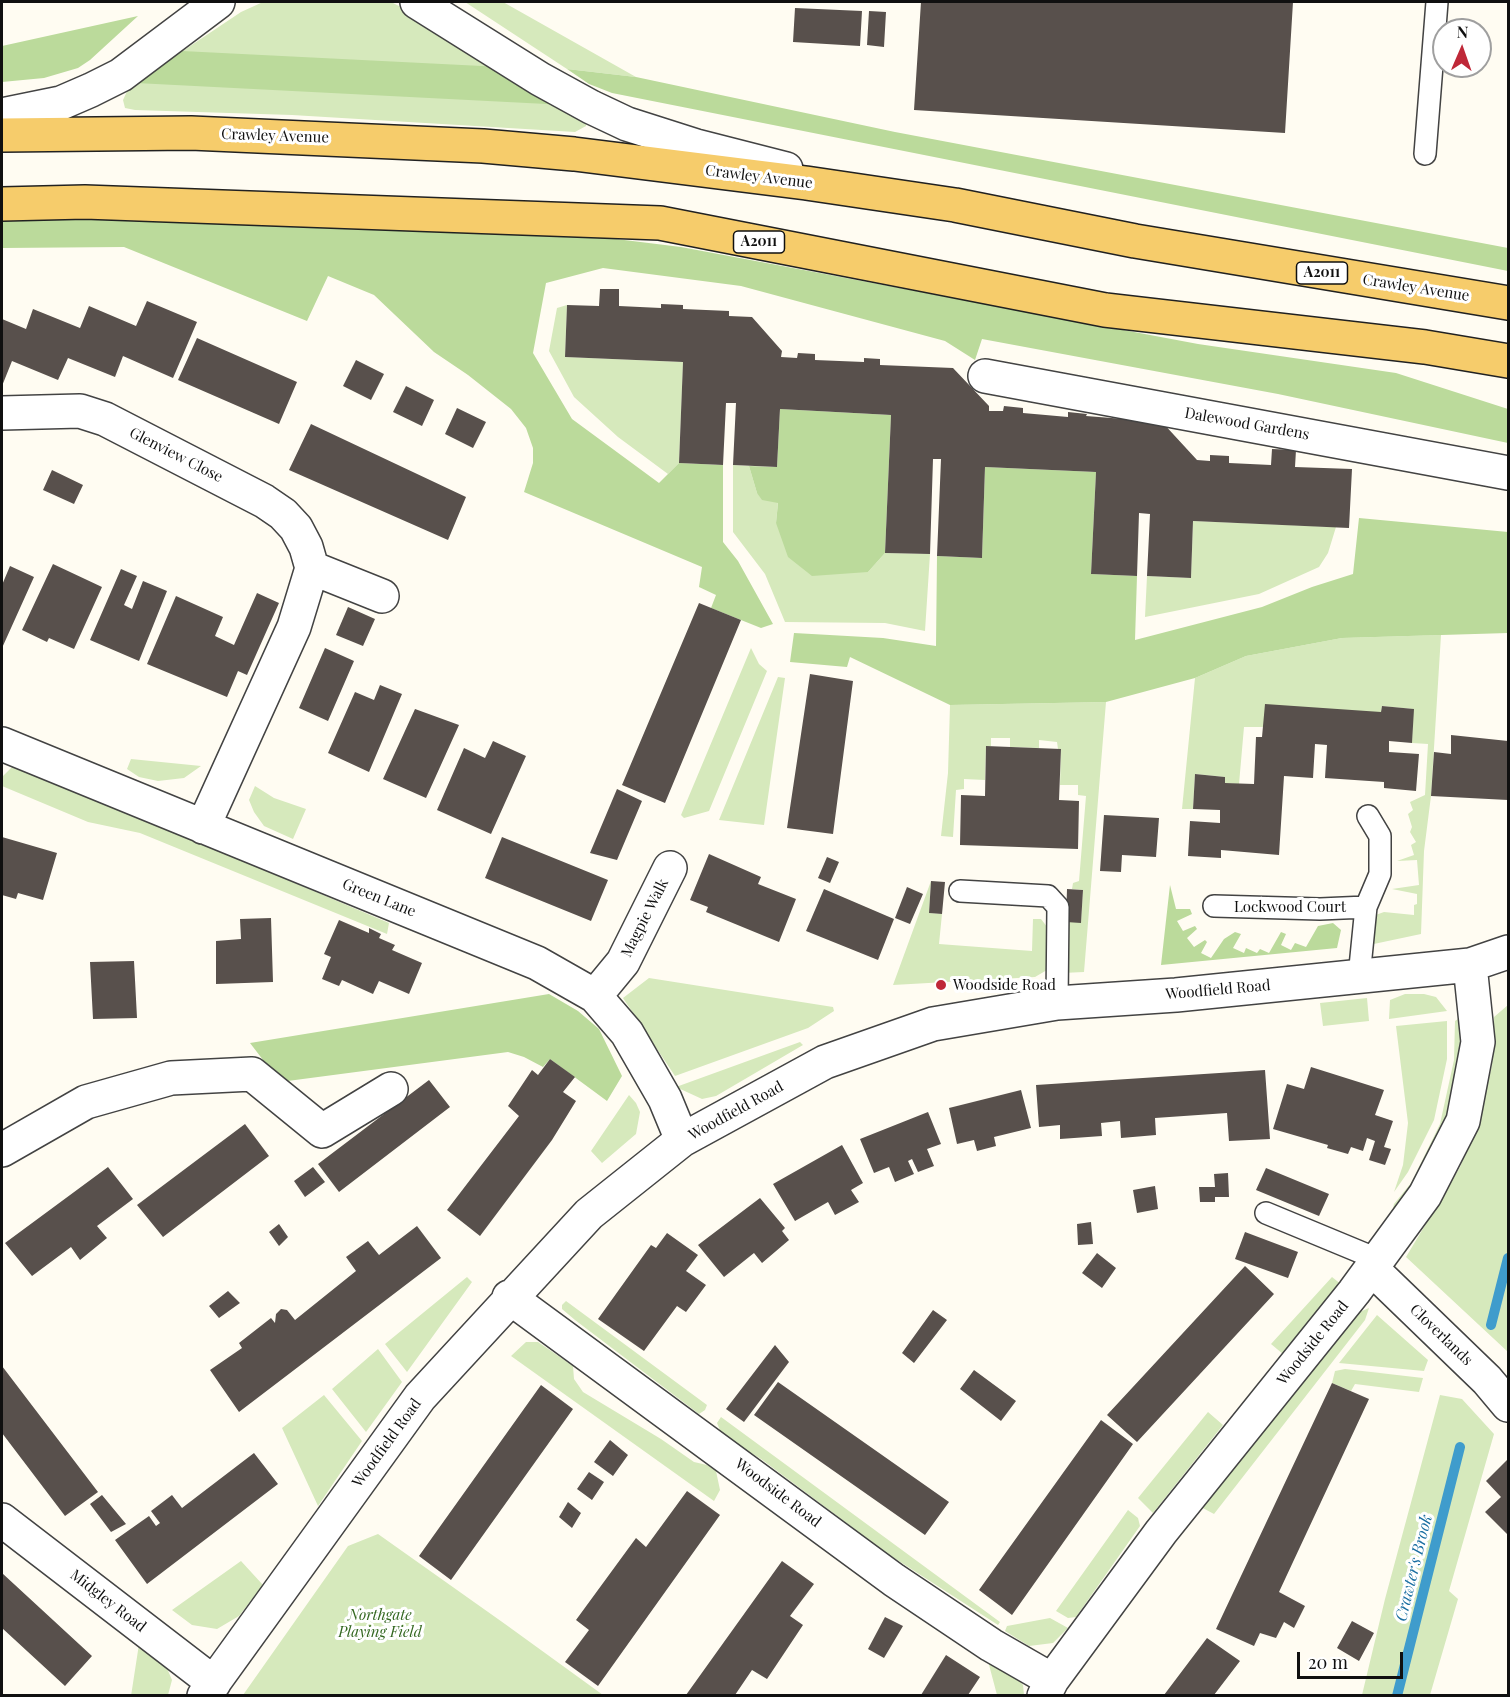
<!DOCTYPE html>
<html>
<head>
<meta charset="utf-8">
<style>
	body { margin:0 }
	#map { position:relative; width:1510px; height:1697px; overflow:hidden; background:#fffcf2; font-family:"Playfair Display",serif }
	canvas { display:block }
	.frame { position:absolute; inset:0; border:3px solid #101010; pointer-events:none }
	.north { position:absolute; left:1432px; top:18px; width:60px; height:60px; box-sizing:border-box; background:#fff; border:2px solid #9f9f9f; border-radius:50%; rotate:2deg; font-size:16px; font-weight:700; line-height:24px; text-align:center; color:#101010 }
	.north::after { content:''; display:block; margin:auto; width:21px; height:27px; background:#bf2838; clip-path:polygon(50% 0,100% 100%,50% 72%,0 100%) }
	.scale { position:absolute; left:1297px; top:1652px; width:106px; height:27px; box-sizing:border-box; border:3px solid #101010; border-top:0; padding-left:8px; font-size:18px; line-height:21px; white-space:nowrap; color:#101010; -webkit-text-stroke:4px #fff; paint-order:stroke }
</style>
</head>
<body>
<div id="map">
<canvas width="1510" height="1697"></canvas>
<div class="frame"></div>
<div class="north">N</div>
<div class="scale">20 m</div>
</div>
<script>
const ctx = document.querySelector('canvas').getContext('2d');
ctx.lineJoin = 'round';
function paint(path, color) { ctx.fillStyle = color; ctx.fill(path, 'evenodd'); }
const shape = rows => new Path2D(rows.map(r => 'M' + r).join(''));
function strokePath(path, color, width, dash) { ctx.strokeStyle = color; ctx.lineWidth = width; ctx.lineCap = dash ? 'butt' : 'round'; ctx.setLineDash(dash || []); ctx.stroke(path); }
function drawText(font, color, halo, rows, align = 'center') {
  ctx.font = font + ' "Playfair Display",serif'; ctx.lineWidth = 6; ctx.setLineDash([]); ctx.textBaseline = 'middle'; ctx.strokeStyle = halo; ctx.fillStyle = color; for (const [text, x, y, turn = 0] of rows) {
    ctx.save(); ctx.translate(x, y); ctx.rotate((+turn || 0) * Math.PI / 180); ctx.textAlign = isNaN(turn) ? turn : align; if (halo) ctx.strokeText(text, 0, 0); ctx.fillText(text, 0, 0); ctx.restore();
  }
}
paint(shape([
	[263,2,391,2,415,14,586,121,586,126,575,132,292,115,135,110,125,108,123,100,129,87,241,12],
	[465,2,503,2,636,77,567,69],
	[567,305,565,357,683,362,679,463,668,474,618,437,574,397,549,351,557,308],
	[733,465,749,466,757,493,778,502,776,523,868,572,885,553,930,554,925,631,885,623,785,622,765,574,733,532],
	[1193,521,1336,527,1328,553,1319,567,1259,594,1145,617,1147,576,1191,578],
	[1441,635,1431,796,1424,851,1421,934,1369,945,1370,917,1384,912,1414,915,1414,905,1417,904,1417,894,1392,889,1419,885,1417,860,1397,861,1414,855,1411,845,1416,842,1410,832,1412,827,1408,814,1413,810,1410,802,1425,795,1428,744,1412,743,1413,709,1382,706,1381,712,1263,727,1244,727,1239,784,1225,783,1225,777,1195,774,1193,809,1182,809,1195,678,1246,656,1342,638],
	[751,648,759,664,767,671,709,811,684,818,681,815],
	[778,677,785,678,764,825,719,820],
	[1106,702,1084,972,1062,973,1066,922,1081,922,1083,890,1072,889,1073,883,1079,881,1086,796,1078,795,1078,785,1060,785,1061,749,1058,749,1057,742,1039,740,1039,748,1010,747,1010,738,991,738,991,746,986,747,985,780,964,779,964,789,956,790,953,837,941,836,948,773,950,705],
	[131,759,201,766,184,778,158,781,139,777,127,769],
	[15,764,389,923,387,934,140,833,88,822,2,786,2,777],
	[255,786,274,798,306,809,293,839,264,826,254,812,249,800],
	[931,881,929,913,942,914,939,944,1032,951,1033,919,1041,919,1051,932,1047,970,1035,977,893,985],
	[649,978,833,1007,834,1011,808,1028,675,1076,623,998],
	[1405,994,1424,994,1436,997,1447,1011,1389,1019,1390,1000],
	[1367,998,1369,1021,1323,1026,1320,1003],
	[1508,1005,1508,1352,1406,1257,1460,1167,1479,1118,1492,1065,1494,1017],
	[1458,1019,1463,1036,1457,1100,1430,1165,1391,1216,1394,1204,1411,1183,1440,1124,1454,1060,1455,1021],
	[1447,1021,1447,1059,1434,1120,1408,1172,1394,1192,1403,1165,1408,1123,1396,1026],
	[800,1042,803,1045,716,1096,702,1099,676,1087],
	[629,1095,636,1103,640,1112,636,1134,602,1163,591,1151],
	[467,1277,472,1282,407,1372,385,1344],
	[1332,1277,1342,1285,1283,1354,1271,1344],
	[566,1301,707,1405,705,1410,699,1414,575,1320,562,1309,562,1305],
	[1369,1308,1365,1320,1214,1514,1199,1506,1355,1314],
	[1377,1315,1428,1360,1424,1371,1339,1363],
	[526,1342,538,1342,573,1366,574,1379,583,1392,661,1439,694,1462,707,1465,716,1471,720,1490,714,1501,511,1356],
	[378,1349,402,1382,366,1432,332,1389],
	[1345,1369,1423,1378,1419,1392,1355,1384,1351,1391,1332,1383,1335,1371],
	[324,1395,362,1441,318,1506,282,1428],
	[1440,1395,1462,1399,1494,1434,1449,1591,1458,1599,1430,1695,1362,1695,1385,1599],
	[1208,1412,1223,1425,1153,1513,1138,1498],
	[721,1417,1000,1622,998,1625,888,1554,761,1459,722,1435,717,1423],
	[1128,1510,1138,1518,1140,1526,1076,1617,1068,1618,1056,1611],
	[378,1534,505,1624,603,1695,243,1695,348,1546],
	[241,1561,263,1585,239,1616,217,1629,192,1625,172,1610],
	[1050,1618,1068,1628,1053,1643,1029,1646,1005,1631,1007,1626],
	[139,1644,166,1666,172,1680,168,1695,131,1696],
	[988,1661,1014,1673,1023,1685,1024,1695,997,1695]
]), '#d6e9bc');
paint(shape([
	[138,16,90,60,78,68,44,78,2,82,2,46],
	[182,51,502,67,566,105,136,83],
	[567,69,636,77,895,132,1508,248,1508,271,612,93,589,84],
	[56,217,423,228,608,238,681,247,1198,344,1396,373,1508,409,1508,443,1278,394,982,339,975,360,945,341,741,286,603,268,546,283,533,353,572,419,659,483,679,463,723,465,723,542,738,561,773,624,761,628,711,608,716,595,699,587,702,567,524,492,533,463,533,448,526,428,511,409,468,375,434,352,374,295,328,276,307,321,124,247,2,248,2,219],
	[780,409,891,415,885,553,868,572,812,576,788,557,776,523,778,503,762,500,757,493,749,466,777,467],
	[985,467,1096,472,1091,574,1137,576,1135,640,1262,607,1312,587,1353,574,1359,518,1508,532,1508,633,1342,638,1246,656,1195,678,1106,702,950,705,850,657,847,667,790,662,794,633,883,638,936,646,937,556,982,558],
	[1170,885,1176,909,1190,909,1192,914,1177,921,1183,931,1195,926,1197,929,1187,938,1194,947,1205,940,1207,942,1201,953,1211,958,1224,939,1235,932,1241,934,1233,948,1244,953,1246,948,1257,953,1260,949,1269,953,1281,932,1286,934,1281,945,1291,950,1295,943,1306,947,1318,926,1333,923,1341,930,1337,948,1161,965],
	[549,994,578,1011,599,1029,622,1076,607,1101,550,1059,543,1067,524,1057,508,1052,280,1082,250,1043]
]), '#bbda9b');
strokePath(shape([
	[1491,1325,1508,1258],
	[1397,1696,1460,1447]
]), '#3f9ccc', 10);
paint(shape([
	[921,2,1293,2,1285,133,914,110],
	[795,8,862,11,860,46,793,42],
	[869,11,886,12,884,47,867,45],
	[600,289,619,289,619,306,661,308,661,304,683,305,683,309,729,311,729,316,752,317,782,351,781,357,797,358,798,353,815,354,815,360,864,362,864,358,880,359,880,365,953,368,989,406,989,411,1003,411,1004,406,1023,408,1023,413,1068,417,1068,412,1087,414,1086,416,1162,422,1197,460,1210,461,1210,455,1229,456,1229,463,1271,465,1272,449,1296,450,1295,467,1352,469,1349,528,1193,521,1191,578,1147,576,1150,514,1139,513,1137,576,1091,574,1096,472,985,467,982,558,937,556,941,459,933,459,930,554,885,553,891,415,780,409,777,467,733,465,736,403,726,403,723,465,679,463,683,362,565,357,567,305,599,306],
	[147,301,197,322,173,378,123,356,115,377,68,358,58,380,12,361,2,386,2,319,26,329,33,309,80,328,89,306,136,326],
	[197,338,297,382,279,424,178,380],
	[356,360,384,374,371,400,343,386],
	[406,386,434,400,422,426,393,412],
	[457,408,486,422,473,448,445,434],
	[311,424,466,497,448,540,289,470],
	[52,470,83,485,74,504,43,490],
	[53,564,102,587,74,649,49,638,47,642,22,630],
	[10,566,34,577,2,648,2,585],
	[121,569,137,576,124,605,132,609,143,581,167,591,139,661,90,640],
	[257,593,279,603,247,675,238,671,227,697,147,664,176,596,223,617,215,636,234,645],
	[699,603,741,620,665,803,622,785],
	[348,607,375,619,363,646,336,635],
	[325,648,354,661,328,721,299,708],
	[810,674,853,681,833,834,787,828],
	[380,685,402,694,369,772,328,753,355,692,374,700],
	[1265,704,1381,712,1382,706,1414,709,1412,743,1389,741,1389,752,1419,754,1416,791,1384,788,1384,782,1325,778,1327,745,1315,744,1313,778,1284,776,1279,855,1221,850,1221,858,1188,856,1190,821,1220,823,1220,810,1193,809,1195,774,1225,777,1225,783,1254,784,1256,737,1262,737],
	[415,709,459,725,426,798,383,779],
	[1451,735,1508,741,1508,800,1431,796,1434,752,1451,754],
	[493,741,526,756,491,834,437,810,464,748,485,758],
	[986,746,1061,749,1059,800,1079,801,1078,849,960,845,961,795,985,796],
	[617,789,642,801,617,860,590,853],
	[1104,815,1159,818,1156,857,1122,855,1121,872,1100,871],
	[2,837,57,853,43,900,18,893,16,899,2,895],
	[502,837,608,880,591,921,485,878],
	[709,854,761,877,758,884,796,899,779,942,706,912,708,907,690,900],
	[827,857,839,862,830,883,818,878],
	[931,881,945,882,942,914,929,913],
	[907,887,923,894,910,924,895,918],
	[824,889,894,919,878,960,806,931],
	[1067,889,1083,890,1081,923,1066,922],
	[271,918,273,982,216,984,216,941,241,939,240,919],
	[339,920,369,933,369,928,381,934,379,938,395,945,392,950,422,963,409,994,379,981,373,994,342,980,339,986,322,979,331,957,324,954],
	[134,961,137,1018,93,1019,90,962],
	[550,1059,575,1077,563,1092,576,1101,552,1140,480,1236,447,1210,519,1116,508,1106,532,1070,538,1075],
	[1311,1067,1384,1090,1375,1115,1393,1121,1384,1147,1391,1149,1385,1165,1369,1160,1375,1141,1367,1138,1363,1151,1351,1147,1348,1154,1327,1148,1328,1145,1273,1129,1287,1084,1304,1089],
	[1265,1070,1270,1139,1229,1141,1227,1113,1155,1118,1156,1135,1121,1138,1120,1121,1101,1123,1102,1136,1060,1139,1060,1125,1039,1127,1036,1085],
	[429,1080,450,1107,339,1192,318,1164],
	[1021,1090,1031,1128,994,1137,996,1146,977,1151,974,1140,957,1144,949,1108],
	[928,1112,941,1144,927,1149,934,1166,918,1172,912,1159,908,1161,914,1174,895,1182,889,1167,874,1173,860,1139],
	[245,1124,269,1156,163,1237,137,1205],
	[842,1145,863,1183,851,1190,859,1202,835,1215,828,1202,795,1221,773,1184],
	[108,1167,133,1199,97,1226,107,1238,80,1260,71,1247,32,1276,5,1243],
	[313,1167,325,1182,305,1197,294,1181],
	[1266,1168,1329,1194,1319,1216,1256,1190],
	[1228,1173,1229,1197,1215,1197,1215,1202,1200,1202,1199,1187,1215,1187,1214,1174],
	[1155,1186,1158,1209,1137,1213,1133,1190],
	[760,1198,785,1228,782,1231,789,1240,762,1263,754,1253,724,1277,698,1245],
	[1091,1222,1093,1244,1078,1245,1077,1224],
	[279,1224,288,1237,279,1246,269,1232],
	[417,1226,441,1258,239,1412,210,1370,242,1348,239,1343,271,1318,275,1323,276,1314,281,1309,287,1310,295,1320,356,1271,346,1257,368,1241,379,1255],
	[1245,1232,1298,1252,1288,1278,1235,1259],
	[667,1233,698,1255,686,1271,706,1285,686,1312,677,1306,644,1351,598,1319,651,1245,656,1248],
	[1097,1253,1116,1268,1102,1288,1082,1273],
	[1245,1266,1274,1294,1137,1442,1107,1415],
	[228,1291,240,1303,219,1318,209,1306],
	[933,1310,947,1320,914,1363,902,1353],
	[775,1345,789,1362,744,1422,726,1409],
	[2,1366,98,1492,65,1516,2,1433],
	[974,1370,1016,1401,1001,1421,960,1389],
	[778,1382,949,1502,925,1535,754,1415],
	[1332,1383,1369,1399,1279,1592,1305,1606,1294,1628,1284,1622,1276,1638,1260,1633,1254,1646,1216,1629],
	[541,1385,573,1409,451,1580,419,1556],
	[1101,1420,1133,1444,1012,1615,979,1590],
	[610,1440,628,1455,613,1476,594,1462],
	[254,1453,278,1484,147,1584,115,1540,149,1516,156,1526,160,1523,151,1511,172,1495,182,1508],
	[1508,1459,1508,1535,1485,1512,1501,1497,1486,1481],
	[589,1472,604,1482,592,1500,577,1489],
	[687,1491,720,1515,598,1686,565,1662,589,1630,576,1620,636,1538,646,1547],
	[102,1495,126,1524,111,1532,90,1504],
	[568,1502,581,1513,572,1528,559,1517],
	[782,1561,814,1584,790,1616,803,1625,767,1679,752,1670,735,1695,686,1695],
	[2,1573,92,1656,65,1686,2,1628],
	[885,1617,903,1626,884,1658,868,1649],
	[1352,1621,1374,1633,1359,1661,1337,1648],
	[1207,1638,1240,1661,1214,1695,1164,1695],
	[946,1655,980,1677,968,1695,921,1695]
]), '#58504c');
const service = shape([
	[1425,154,1437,2],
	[960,891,1048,896,1058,907,1057,1003],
	[1214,906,1320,909,1366,907],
	[1359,977,1366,907,1380,874,1380,836,1368,816],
	[1266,1213,1377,1259]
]);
const minor = shape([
	[417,2,540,79,591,107,627,124,696,146,786,169],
	[2,115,61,103,91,90,121,75,218,2],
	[985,376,1508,473],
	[2,413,80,411,105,419,264,501,283,514,296,528,306,547,312,568,294,627,203,827],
	[312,568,382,596],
	[2,744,537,963,595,996,627,1033,665,1099,682,1140],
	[595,996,623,962,670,868],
	[2,1150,86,1102,171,1078,252,1074,322,1131,391,1089],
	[1371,1268,1487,1380,1508,1405],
	[509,1297,894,1580,991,1645,1052,1680],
	[2,1520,214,1683],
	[204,1696,420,1397,589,1214,682,1140,825,1062,933,1024,1057,1003,1176,995,1470,965,1508,952],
	[1044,1696,1052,1680,1161,1532,1354,1292,1425,1195,1463,1121,1478,1042,1470,965]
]);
const primary = shape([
	[2,135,191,133,483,146,574,154,806,183,955,205,1135,241,1508,303],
	[2,204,85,202,660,223,1105,310,1425,347,1508,361]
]);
strokePath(service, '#434343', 24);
strokePath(minor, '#434343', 36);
strokePath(primary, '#212121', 36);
strokePath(service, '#fff', 21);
strokePath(minor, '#fff', 33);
strokePath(primary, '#f6cc6b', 33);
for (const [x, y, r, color] of [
	[941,985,6,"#bf2838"]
]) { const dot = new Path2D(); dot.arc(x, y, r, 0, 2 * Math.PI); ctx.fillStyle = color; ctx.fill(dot); strokePath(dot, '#fff', 2); }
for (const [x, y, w] of [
	[759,242,51],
	[1322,273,51]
]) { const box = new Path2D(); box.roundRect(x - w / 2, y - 11, w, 22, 4.5); ctx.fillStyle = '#fff'; ctx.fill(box); strokePath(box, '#101010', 1.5); }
drawText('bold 14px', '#101010', null, [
	["A2011",759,242],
	["A2011",1322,273]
]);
drawText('15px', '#101010', '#fff', [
	["Crawley Avenue",275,136,2],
	["Crawley Avenue",759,177,7],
	["Crawley Avenue",1416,288,9],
	["Dalewood Gardens",1247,424,10],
	["Glenview Close",176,455,27],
	["Green Lane",379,898,22],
	["Lockwood Court",1290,907],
	["Magpie Walk",645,918,-63],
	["Woodfield Road",1218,990,-5],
	["Woodfield Road",736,1111,-29],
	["Cloverlands",1441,1335,44],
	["Woodside Road",1313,1343,-51],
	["Woodfield Road",387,1443,-54],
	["Woodside Road",778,1493,37],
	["Midgley Road",108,1601,38]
]);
drawText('15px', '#101010', '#fff', [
	["Woodside Road",953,985]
], 'left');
drawText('italic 15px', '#336720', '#fff', [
	["Northgate",380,1615],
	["Playing Field",380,1632]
]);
drawText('italic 16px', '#196ea1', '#fff', [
	["Crawter's Brook",1414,1568,-76]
]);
</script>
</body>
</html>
